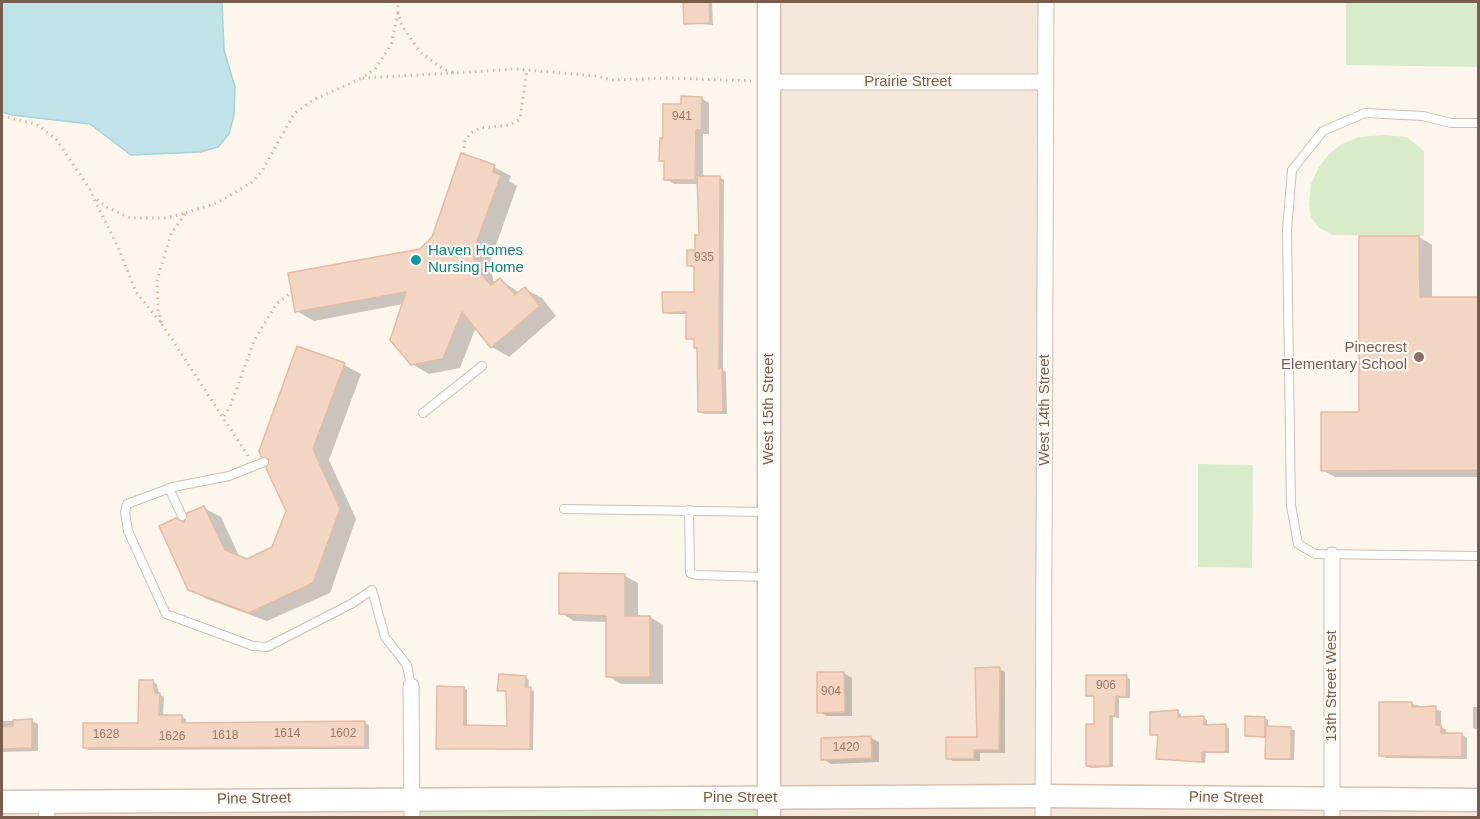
<!DOCTYPE html>
<html>
<head>
<meta charset="utf-8">
<style>
	body { margin:0 }
	#map { position:relative; width:1480px; height:819px; overflow:hidden; background:#fdf6ec; font-family:Arial,sans-serif }
	canvas { display:block }
	.frame { position:absolute; inset:0; border:3px solid #7a5c4d; pointer-events:none }
</style>
</head>
<body>
<div id="map">
<canvas width="1480" height="819"></canvas>
<div class="frame"></div>
</div>
<script>
const ctx = document.querySelector('canvas').getContext('2d');
ctx.lineJoin = 'round';
function paint(path, color) { ctx.fillStyle = color; ctx.fill(path, 'evenodd'); }
const shape = rows => new Path2D(rows.map(r => 'M' + r).join(''));
function strokePath(path, color, width, dash) { ctx.strokeStyle = color; ctx.lineWidth = width; ctx.lineCap = dash ? 'butt' : 'round'; ctx.setLineDash(dash || []); ctx.stroke(path); }
function drawText(font, color, halo, rows, align = 'center') {
  ctx.font = font + ' Arial,sans-serif'; ctx.lineWidth = 4.5; ctx.setLineDash([]); ctx.textBaseline = 'middle'; ctx.strokeStyle = halo; ctx.fillStyle = color; for (const [text, x, y, turn = 0] of rows) {
    ctx.save(); ctx.translate(x, y); ctx.rotate((+turn || 0) * Math.PI / 180); ctx.textAlign = isNaN(turn) ? turn : align; if (halo) ctx.strokeText(text, 0, 0); ctx.fillText(text, 0, 0); ctx.restore();
  }
}
paint(shape([
	[769,2,1046,2,1043,796,1478,800,1478,817,2,818,2,802,769,797]
]), '#f5e8da');
paint(shape([
	[1346,2,1478,2,1478,67,1346,65],
	[1384,135,1407,137,1424,151,1424,236,1333,235,1319,228,1311,217,1309,204,1311,184,1319,167,1329,154,1342,144,1359,137],
	[1198,464,1253,465,1252,568,1198,567],
	[412,798,769,798,769,817,412,817]
]), '#d8ecc9');
const water = shape([
	[2,2,222,2,224,50,235,87,234,115,229,134,218,147,200,152,131,155,90,124,12,115,2,112,2,2]
]);
paint(water, '#bfe3e8');
strokePath(water, '#a5d3da', 1.5);
paint(shape([
	[685,2,712,2,713,25,685,23],
	[701,98,709,103,709,134,703,134,703,177,719,177,724,180,723,370,726,372,727,414,704,414,700,412,699,349,695,347,696,341,687,338,688,314,669,314,664,312,695,293,696,268,689,265,696,251,700,236,699,184,674,184,666,179,665,163,661,160,664,139,683,106],
	[494,167,511,176,509,181,517,186,490,262,493,280,496,283,500,280,520,293,525,289,542,298,556,316,509,357,492,347,476,327,460,368,429,374,412,364,403,304,314,321,297,311,420,250],
	[1419,237,1432,245,1432,299,1478,298,1478,514,1477,477,1335,477,1322,470,1361,413],
	[344,365,361,374,329,460,356,519,330,593,267,621,207,599,189,589,185,524,204,508,221,517,240,558,247,561,273,548,288,511,270,460,262,456],
	[625,576,638,583,638,617,650,617,663,625,663,684,621,684,608,676,608,622,574,621,561,613],
	[999,669,1005,672,1005,753,980,753,980,761,953,761,947,758,978,739],
	[844,673,852,678,852,716,827,716,819,712],
	[1126,677,1130,679,1130,698,1119,698,1119,718,1113,717,1113,767,1091,768,1088,766,1096,726,1096,697,1087,695],
	[526,678,529,680,528,689,534,691,533,750,438,748,463,688,467,690,467,727,508,728,508,692,499,690],
	[152,682,157,684,159,694,164,697,163,716,182,717,186,719,186,724,364,723,369,725,369,749,88,750,84,747,140,724],
	[1412,704,1441,711,1441,727,1446,730,1446,734,1461,734,1467,738,1467,759,1386,758,1380,755],
	[1473,707,1478,707,1478,730,1473,728],
	[1177,712,1181,714,1181,718,1204,718,1207,720,1207,726,1229,728,1229,753,1206,753,1205,763,1158,758,1159,736,1151,734],
	[1265,718,1268,720,1268,728,1295,730,1294,760,1270,760,1267,758,1267,738,1246,735],
	[2,721,32,721,38,724,38,751,2,752],
	[871,738,879,742,879,762,831,764,823,759]
]), '#0003');
const building = shape([
	[683,2,709,2,710,23,684,24,683,2],
	[681,96,702,97,701,130,696,130,695,180,664,180,664,161,659,161,660,138,663,138,663,104,681,104,681,96],
	[461,153,495,165,493,172,501,175,473,252,476,268,491,285,500,278,515,295,525,287,540,306,491,348,462,312,443,359,411,365,390,340,406,292,295,312,288,273,420,249,432,237,461,153],
	[697,176,720,176,719,368,722,368,723,412,698,412,697,348,694,348,694,339,686,339,686,312,663,313,662,292,694,292,694,266,687,266,687,250,695,250,695,235,699,235,697,176],
	[1359,236,1419,236,1420,297,1479,297,1479,470,1321,471,1321,412,1359,412,1359,236],
	[297,346,345,363,313,449,340,509,313,583,249,613,188,590,159,526,176,518,184,522,187,513,204,506,225,550,247,559,272,547,286,511,266,468,269,459,261,457,259,451,297,346],
	[559,573,625,574,625,616,650,616,650,677,606,677,606,616,559,614,559,573],
	[1000,667,999,750,974,750,974,759,946,759,946,737,977,737,975,668,1000,667],
	[817,672,844,672,845,712,817,713,817,672],
	[499,674,526,676,525,687,531,687,530,749,436,749,437,686,464,687,464,725,507,726,506,691,497,691,499,674],
	[1086,675,1127,675,1126,697,1116,696,1115,716,1110,716,1110,766,1086,766,1086,724,1094,724,1094,696,1086,696,1086,675],
	[139,680,153,680,155,693,160,693,159,715,182,715,182,723,365,721,365,747,83,748,83,723,138,723,139,680],
	[1379,702,1412,702,1412,707,1436,706,1436,725,1441,725,1441,733,1462,733,1462,757,1379,756,1379,702],
	[1178,710,1178,717,1204,716,1204,725,1226,724,1226,752,1202,752,1202,762,1156,759,1158,735,1150,735,1150,712,1178,710],
	[1245,716,1265,717,1265,737,1245,736,1245,716],
	[32,719,32,748,2,749,2,726,13,726,13,720,32,719],
	[1266,726,1291,727,1291,759,1265,759,1266,726],
	[871,736,872,758,821,760,821,738,871,736]
]);
paint(building, '#f3d5c3');
strokePath(building, '#e6bba3', 1.5);
const lane = shape([
	[1478,123,1451,123,1423,116,1365,113,1323,131,1292,170,1287,230,1291,505,1298,544,1315,554,1478,556],
	[423,413,482,366],
	[264,462,229,476,173,487,127,504,125,512,128,531,166,614,253,646,267,647,351,604,372,590,385,637,407,665,411,686],
	[169,488,182,516],
	[564,509,768,512],
	[689,510,690,573,696,575,766,577]
]);
const street = shape([
	[770,82,1046,82],
	[411,686,412,818],
	[46,801,47,818],
	[1043,818,1046,2],
	[1332,818,1332,555]
]);
const secondary = shape([
	[769,2,769,818],
	[2,802,1043,796,1478,800]
]);
strokePath(lane, '#d1beb0', 10);
strokePath(street, '#d1beb0', 17);
strokePath(secondary, '#d6c0b0', 25);
strokePath(shape([
	[398,13,398,2],
	[454,73,362,78,375,69,391,45,398,13,402,26,420,52,443,69,455,73,516,69,596,76,612,80,669,78,751,81],
	[2,116,36,124,56,139,91,191,93,197,118,247,136,292,162,324,158,311,157,281,171,234,186,213,166,218,130,218,107,207,93,197],
	[463,154,465,141,471,133,480,128,510,125,520,119,527,70],
	[186,213,219,202,252,182,262,171,294,114,313,100,362,78],
	[162,324,248,456],
	[224,416,230,407,254,341,276,304,292,292]
]), '#d9b8a5', 3, [1.5, 4.5]);
strokePath(lane, '#fff', 8);
strokePath(street, '#fff', 15);
strokePath(secondary, '#fff', 22);
for (const [x, y, r, color] of [
	[416,260,6,"#0f9aa8"],
	[1419,357,6,"#8d6e63"]
]) { const dot = new Path2D(); dot.arc(x, y, r, 0, 2 * Math.PI); ctx.fillStyle = color; ctx.fill(dot); strokePath(dot, '#fffaf3', 2); }
drawText('12px', '#987a6a', null, [
	["941",682,117],
	["935",704,258],
	["906",1106,686],
	["904",831,692],
	["1614",287,734],
	["1602",343,734],
	["1628",106,735],
	["1618",225,736],
	["1626",172,737],
	["1420",846,748]
]);
drawText('15px', '#7a5c4d', '#fffaf3', [
	["Prairie Street",908,82],
	["West 15th Street",769,409,-90],
	["West 14th Street",1045,410,-90],
	["13th Street West",1332,686,-90],
	["Pine Street",740,798],
	["Pine Street",1226,798,1],
	["Pine Street",254,799,-1]
]);
drawText('15px', '#0d838f', '#fffaf3', [
	["Haven Homes",428,251],
	["Nursing Home",428,268]
], 'left');
drawText('15px', '#785e54', '#fffaf3', [
	["Pinecrest",1407,348],
	["Elementary School",1407,365]
], 'right');
</script>
</body>
</html>
